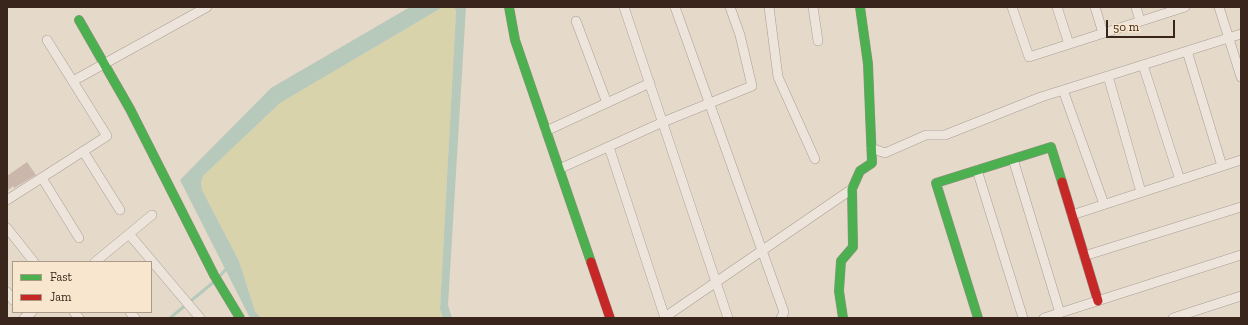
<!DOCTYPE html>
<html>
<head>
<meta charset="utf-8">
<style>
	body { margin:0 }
	#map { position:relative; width:1248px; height:325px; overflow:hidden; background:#e5d9ca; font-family:"Zilla Slab",serif }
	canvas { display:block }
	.frame { position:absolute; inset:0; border:8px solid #39251b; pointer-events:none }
	.legend { position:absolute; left:12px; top:261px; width:140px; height:52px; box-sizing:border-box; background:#f8e6ce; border:1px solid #ac9986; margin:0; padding:5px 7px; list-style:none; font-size:12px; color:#39251b }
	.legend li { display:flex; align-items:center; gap:8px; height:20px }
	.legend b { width:20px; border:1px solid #ac9986 }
	.scale { position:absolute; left:1106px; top:20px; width:69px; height:18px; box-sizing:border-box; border:2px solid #39251b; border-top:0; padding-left:5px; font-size:12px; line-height:14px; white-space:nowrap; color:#39251b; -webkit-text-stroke:3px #f8e6ce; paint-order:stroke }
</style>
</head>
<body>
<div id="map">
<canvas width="1248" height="325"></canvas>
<div class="frame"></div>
<ul class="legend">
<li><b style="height:5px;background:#4caf50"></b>Fast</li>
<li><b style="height:5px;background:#c62828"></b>Jam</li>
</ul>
<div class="scale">50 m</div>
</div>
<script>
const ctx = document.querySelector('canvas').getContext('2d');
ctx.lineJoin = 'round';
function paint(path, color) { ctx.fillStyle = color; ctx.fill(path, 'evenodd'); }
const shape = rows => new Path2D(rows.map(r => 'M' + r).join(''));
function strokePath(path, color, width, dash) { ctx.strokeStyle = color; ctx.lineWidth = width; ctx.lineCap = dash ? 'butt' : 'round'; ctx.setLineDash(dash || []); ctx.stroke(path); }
paint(shape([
	[443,7,454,7,456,11,440,309,443,318,261,318,255,311,239,261,202,190,201,183,203,176,280,103]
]), '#d9d3ab');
paint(shape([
	[410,7,443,7,280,103,203,176,201,183,202,190,239,261,255,311,261,318,250,318,180,180,271,88],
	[454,7,466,7,448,305,452,318,443,318,440,309,456,11]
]), '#b6c9bb');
strokePath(shape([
	[219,277,227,268],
	[170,318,215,281]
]), '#b6c9bb', 3);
paint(shape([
	[27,162,36,175,14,188,13,186,7,191,7,176]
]), '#cab6aa');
const street = shape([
	[624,7,728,318],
	[675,7,784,312,781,318],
	[769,7,778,77,815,159],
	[813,7,818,41],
	[1012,7,1029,57,1185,7],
	[1057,7,1069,44],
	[1095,7,1103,33],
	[1136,7,1140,21],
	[1219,7,1241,77],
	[576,21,607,103],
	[1187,51,1222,166],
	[1143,65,1180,180],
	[1108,76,1141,192],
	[73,81,207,7],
	[1063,90,1104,204],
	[546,131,650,83],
	[609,147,665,318],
	[871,148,885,153,926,135,945,135,1041,97,1241,34],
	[83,151,120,210],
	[1013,159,1060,313],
	[559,169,663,122,752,86,740,35,730,7],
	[977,170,1023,318],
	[42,178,79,238],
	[7,200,107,136,47,40],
	[1072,215,1241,160],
	[7,228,34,262],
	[129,234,200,318],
	[1084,256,1241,207],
	[95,262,152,215],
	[7,292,13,300],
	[74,312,79,318],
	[130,312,135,318],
	[665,317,852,189],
	[24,318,32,312],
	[1044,318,1241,255],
	[1173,318,1241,296]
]);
const fast = shape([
	[509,7,515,40,591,262],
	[79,20,130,109,214,275,240,318],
	[843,318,839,291,841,261,853,247,852,189,860,171,872,163,868,64,860,7],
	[978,318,936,183,1051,147,1062,182]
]);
const jam = shape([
	[1062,182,1098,301],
	[591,262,610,318]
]);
strokePath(street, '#aa9e94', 10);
strokePath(fast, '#9a8e83', 10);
strokePath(jam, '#9a8e83', 10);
strokePath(street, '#ede5dc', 9);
strokePath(fast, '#4caf50', 9);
strokePath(jam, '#c62828', 9);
</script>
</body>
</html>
